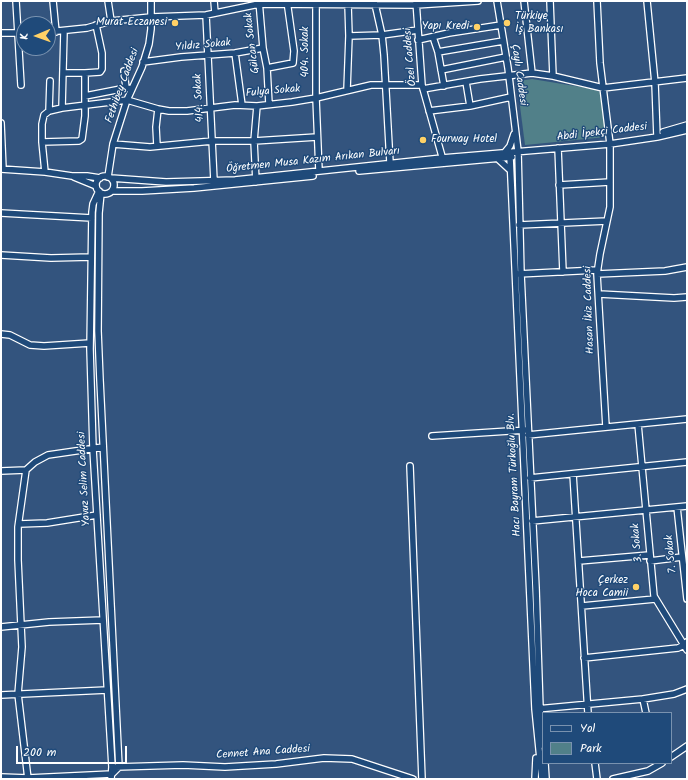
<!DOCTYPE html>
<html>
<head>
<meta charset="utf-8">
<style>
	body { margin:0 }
	#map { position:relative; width:688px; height:780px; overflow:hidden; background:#33547e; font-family:Kalam,sans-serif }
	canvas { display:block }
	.frame { position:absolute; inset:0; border:2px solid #fff; pointer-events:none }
	.legend { position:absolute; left:542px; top:712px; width:130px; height:52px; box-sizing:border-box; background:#1f4a7a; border:1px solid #7992af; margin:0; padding:5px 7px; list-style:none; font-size:12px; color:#fff }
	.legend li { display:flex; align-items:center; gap:8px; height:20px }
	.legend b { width:20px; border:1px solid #7992af }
	.north { position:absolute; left:16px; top:16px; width:40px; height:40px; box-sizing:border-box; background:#1f4a7a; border:1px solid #7992af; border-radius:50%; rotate:268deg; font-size:11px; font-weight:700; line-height:16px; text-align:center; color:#fff }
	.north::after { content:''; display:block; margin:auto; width:14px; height:18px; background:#ffd166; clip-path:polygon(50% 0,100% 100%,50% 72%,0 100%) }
	.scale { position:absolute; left:16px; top:746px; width:111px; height:18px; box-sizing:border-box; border:2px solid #fff; border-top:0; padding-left:5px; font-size:12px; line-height:14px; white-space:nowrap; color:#fff; -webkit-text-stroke:3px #1f4a7a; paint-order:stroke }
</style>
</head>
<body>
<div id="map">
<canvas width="688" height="780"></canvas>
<div class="frame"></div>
<ul class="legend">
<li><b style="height:5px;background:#1f4a7a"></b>Yol</li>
<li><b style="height:11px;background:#518089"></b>Park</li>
</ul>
<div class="north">K</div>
<div class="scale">200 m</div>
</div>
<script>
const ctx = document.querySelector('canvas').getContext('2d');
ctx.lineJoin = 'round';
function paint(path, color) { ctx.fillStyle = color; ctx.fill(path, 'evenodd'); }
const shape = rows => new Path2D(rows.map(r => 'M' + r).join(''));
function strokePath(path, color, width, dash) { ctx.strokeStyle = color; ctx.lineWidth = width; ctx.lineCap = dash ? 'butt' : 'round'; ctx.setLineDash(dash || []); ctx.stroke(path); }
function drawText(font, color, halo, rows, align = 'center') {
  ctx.font = font + ' Kalam,sans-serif'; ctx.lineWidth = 3; ctx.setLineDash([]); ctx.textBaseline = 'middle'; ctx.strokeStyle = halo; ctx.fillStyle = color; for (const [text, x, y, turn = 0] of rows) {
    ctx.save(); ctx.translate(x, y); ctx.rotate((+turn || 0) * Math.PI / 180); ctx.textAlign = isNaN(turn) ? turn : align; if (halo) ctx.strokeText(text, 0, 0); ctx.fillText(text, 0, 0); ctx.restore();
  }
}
paint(shape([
	[532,79,593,89,600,92,606,137,525,145,517,83,519,81]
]), '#518089');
const minor = shape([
	[16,1,21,85],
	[53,1,56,32],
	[108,1,111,21],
	[214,1,215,13],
	[259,1,263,48,267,68,269,104],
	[416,1,422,85,443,160],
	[497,1,508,68,518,151,521,274,536,588,540,709,543,745],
	[524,1,532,73],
	[550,1,553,76],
	[597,1,600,63,610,144,610,207,600,254,597,274,606,427],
	[647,1,655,83,657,137],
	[316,4,316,98,319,171],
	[375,4,382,35,384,55,390,163],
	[206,15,214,181],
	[48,32,87,28,111,21,151,17,206,15,259,4,416,5,478,1],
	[1,33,24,33],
	[349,36,382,35,418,30],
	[433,37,438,52,444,86],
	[418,40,449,33,501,25],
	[438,52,503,41],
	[235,53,242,105],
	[143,62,181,57,235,53,263,48],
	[267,68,293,63,294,51,287,1],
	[441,70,506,57],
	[124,71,126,88],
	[85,73,100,72,102,69,102,53,96,25],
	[466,82,470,106],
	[423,89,480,79,532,73,553,76,603,88,687,78],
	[347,90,349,36,348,4],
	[85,96,126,88,132,89],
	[62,108,64,31],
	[49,111,50,81],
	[429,111,470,106,511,97],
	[1,123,3,169],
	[663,132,687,125],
	[42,142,79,141,82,139,85,116,85,73,63,73],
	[113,144,150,147,212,141,254,141,317,137],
	[157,146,156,127,158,109],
	[558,148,563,272],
	[505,152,510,146,514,134],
	[510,157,535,709,542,779],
	[497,158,510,170],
	[1,169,45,172,72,176,87,176,100,178],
	[359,171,512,157],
	[45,172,42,142,42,124,44,115,49,111,62,108,127,100,158,109,169,111,187,111,235,105,257,106,292,102,316,98,371,85,422,85],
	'96 185a9 9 0 1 1 18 0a9 9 0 1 1-18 0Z',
	[74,177,96,186],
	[108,177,113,144,127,100,142,67,149,44,151,29,151,1],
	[111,178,166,182,235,180,442,158,610,144,657,137,687,130],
	[256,182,254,141,257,106],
	[559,185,610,182],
	[99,191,93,204,92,212,90,349,93,449,112,767,111,779],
	[112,191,142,191,194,188,313,176],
	[1,213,92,218],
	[519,225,607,221],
	[1,255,51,258,91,257],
	[518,274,597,270],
	[597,274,665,271,687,267],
	[599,294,674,298,687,297],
	[1,334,10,335,30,345,44,346,90,343],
	[638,424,654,596,687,650],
	[528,435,687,419],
	[432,436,525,430],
	[410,466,422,779],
	[1,471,26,470],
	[573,474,588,713],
	[530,478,687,462],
	[677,507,687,599],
	[532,521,687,506],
	[19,524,47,523,97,515],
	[579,561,649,555],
	[650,561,682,557],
	[582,606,655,599],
	[1,627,49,622,103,620],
	[584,658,678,648,684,645,687,642],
	[1,695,107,690],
	[643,699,646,713],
	[537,709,643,699,674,694,687,689],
	[671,757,687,746],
	[545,763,546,779],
	[595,763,597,779],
	[116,767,183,765,225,767,276,764,324,758,352,759,413,779],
	[1,777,28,778,112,774,119,767,100,380,98,331,99,213,101,193],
	[28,779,18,694,22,647,18,560,18,527,26,470,35,462,48,455,103,447],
	[535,779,536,758],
	[613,779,648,771,662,763]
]);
strokePath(minor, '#fff', 8);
strokePath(minor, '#1f4a7a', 5.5);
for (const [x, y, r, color] of [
	[175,23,4,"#ffd166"],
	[507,23,4,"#ffd166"],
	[477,27,4,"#ffd166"],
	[423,140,4,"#ffd166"],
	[636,587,4,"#ffd166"]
]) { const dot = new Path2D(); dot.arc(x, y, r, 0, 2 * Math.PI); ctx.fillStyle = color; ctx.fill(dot); strokePath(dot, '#1f4a7a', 1.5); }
drawText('11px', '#fff', '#1f4a7a', [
	["Türkiye",515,17,"left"],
	["İş Bankası",515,30,"left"],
	["Murat Eczanesi",167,23],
	["Yapı Kredi",469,27],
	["Fourway Hotel",431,140,"left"],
	["Çerkez",628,581],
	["Hoca Camii",628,594]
], 'right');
drawText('11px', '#fff', '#1f4a7a', [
	["Gülcan Sokak",253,43,-97],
	["Yıldız Sokak",203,46,-5],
	["404. Sokak",306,52,-90],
	["Özel Caddesi",411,57,-95],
	["Çaylı Caddesi",518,75,82],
	["Fethibey Caddesi",123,86,-70],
	["Fulya Sokak",273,92,-5],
	["414. Sokak",200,98,-93],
	["Abdi İpekçi Caddesi",602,133,-7],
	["Öğretmen Musa Kazım Arıkan Bulvarı",313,161,-6],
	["Hasan İkiz Caddesi",590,310,-92],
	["Hacı Bayram Türkoğlu Blv.",515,475,-93],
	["Yavuz Selim Caddesi",85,479,-93],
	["3. Sokak",638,543,-95],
	["7. Sokak",672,554,-96],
	["Cennet Ana Caddesi",263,753,-4]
]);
</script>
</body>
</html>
